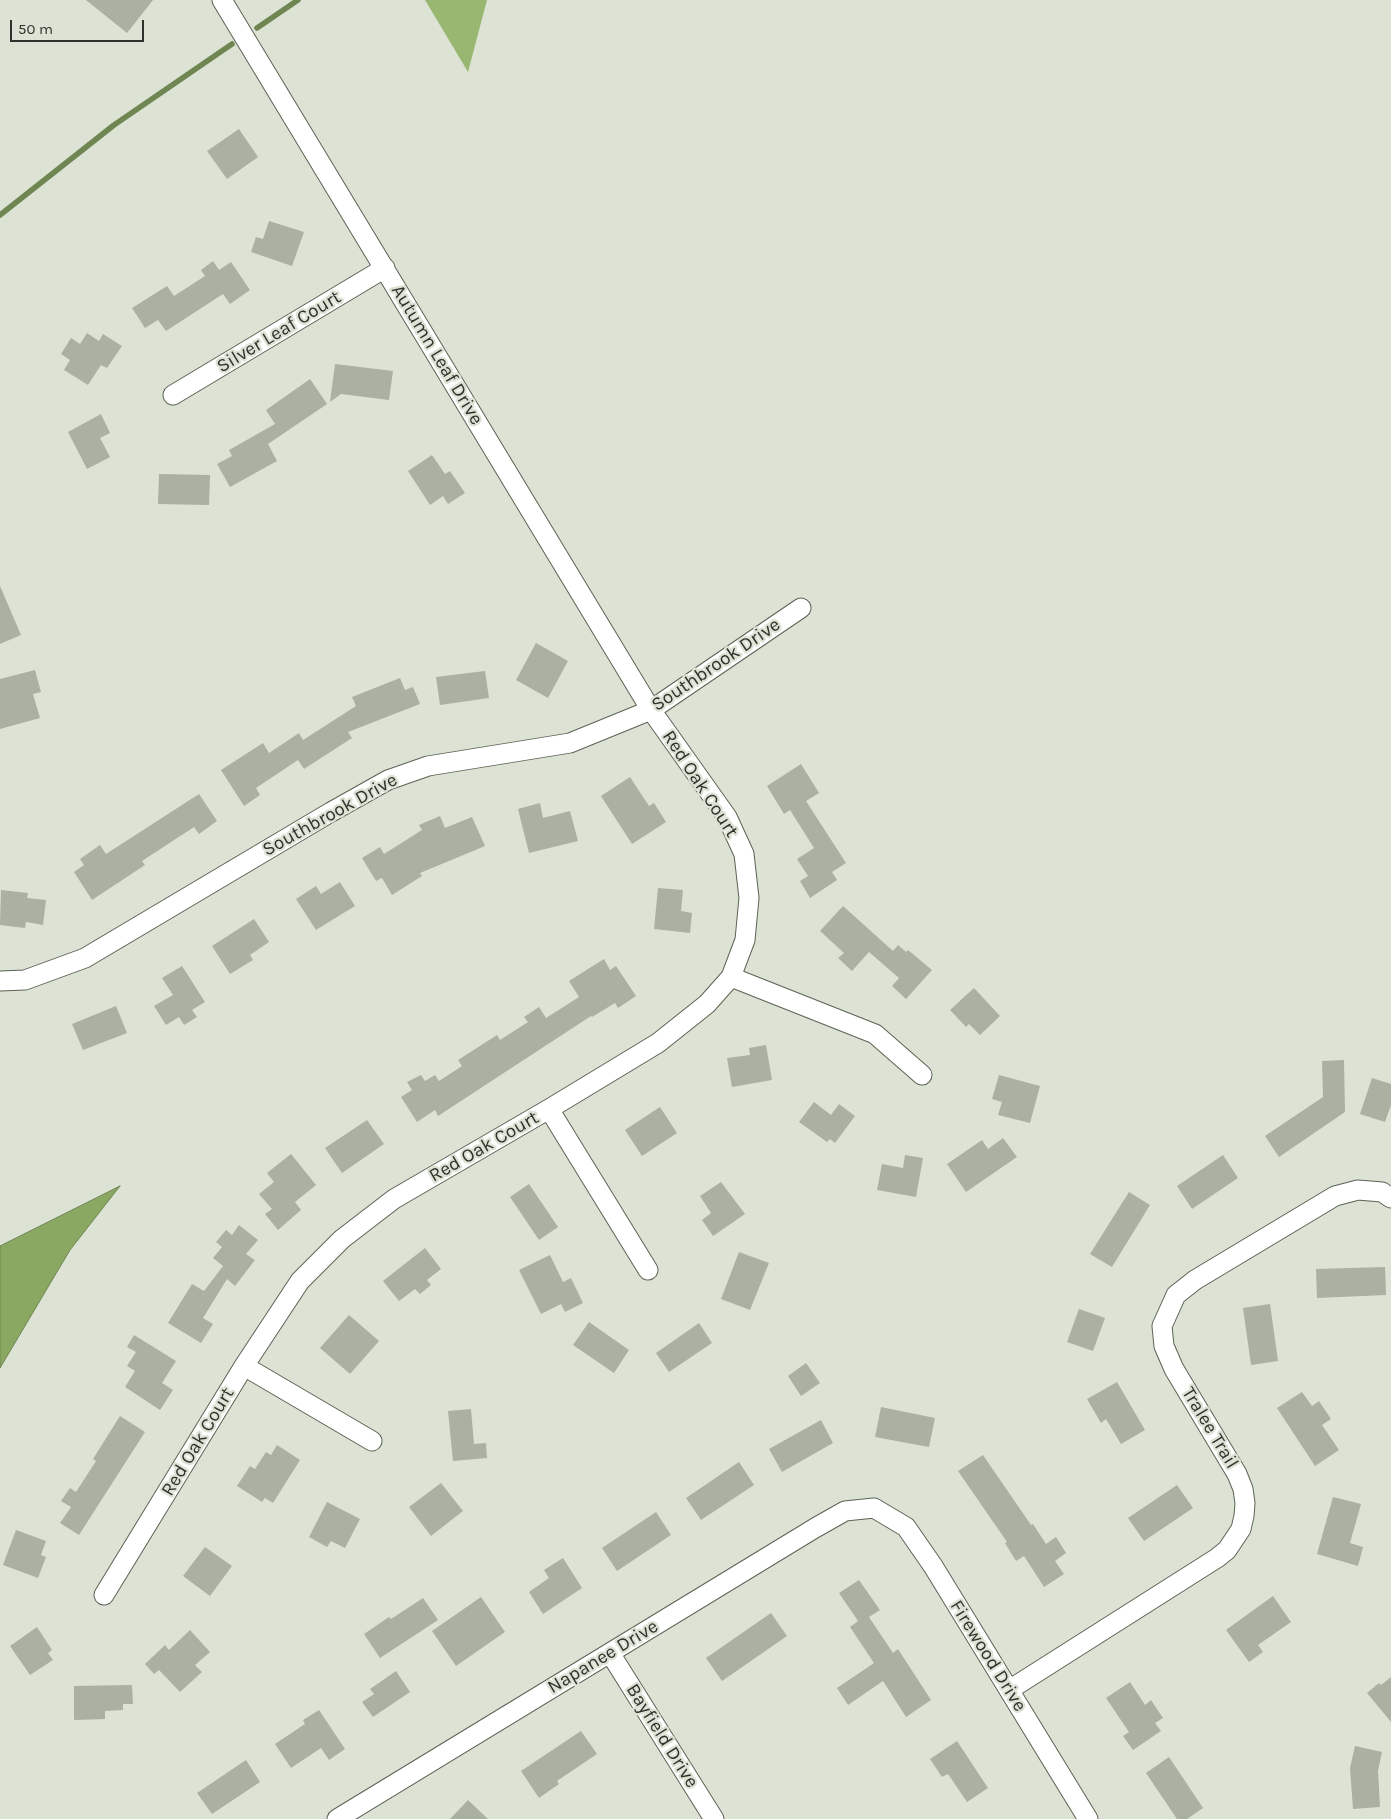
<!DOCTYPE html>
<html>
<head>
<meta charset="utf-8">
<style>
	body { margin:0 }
	#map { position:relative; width:1391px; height:1819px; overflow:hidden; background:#dce3d4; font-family:Karla,sans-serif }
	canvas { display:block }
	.scale { position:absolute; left:10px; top:20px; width:134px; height:22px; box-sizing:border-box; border:2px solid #2f322c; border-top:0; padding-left:6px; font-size:15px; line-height:18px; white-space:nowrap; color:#2f322c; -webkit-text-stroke:4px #dce3d4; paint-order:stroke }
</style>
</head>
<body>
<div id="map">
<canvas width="1391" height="1819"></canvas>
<div class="scale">50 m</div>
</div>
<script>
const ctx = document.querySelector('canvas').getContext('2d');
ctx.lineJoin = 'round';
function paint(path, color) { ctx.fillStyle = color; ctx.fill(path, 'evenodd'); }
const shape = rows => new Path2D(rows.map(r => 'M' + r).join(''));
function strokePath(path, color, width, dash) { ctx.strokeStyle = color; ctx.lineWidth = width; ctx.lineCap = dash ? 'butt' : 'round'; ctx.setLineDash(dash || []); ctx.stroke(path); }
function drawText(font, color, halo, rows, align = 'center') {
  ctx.font = font + ' Karla,sans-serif'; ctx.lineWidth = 4.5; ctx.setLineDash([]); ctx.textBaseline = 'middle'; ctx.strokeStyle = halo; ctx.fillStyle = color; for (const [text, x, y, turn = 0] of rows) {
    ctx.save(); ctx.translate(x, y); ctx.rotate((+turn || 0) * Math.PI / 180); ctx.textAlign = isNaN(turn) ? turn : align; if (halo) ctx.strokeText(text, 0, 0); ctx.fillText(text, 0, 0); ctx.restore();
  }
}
paint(shape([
	[425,0,487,0,468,72]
]), '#99b770');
const water = shape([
	[120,1186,70,1250,0,1368,0,1246,120,1186]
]);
paint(water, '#8ba862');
strokePath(water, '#6f8552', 1);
strokePath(shape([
	[257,28,298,0],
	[0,215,114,125,232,44]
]), '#6f8552', 5.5);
paint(shape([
	[86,0,153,0,127,33],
	[239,129,258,157,227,179,207,151],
	[269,221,304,232,292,266,251,252,256,237,263,239],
	[213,261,219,270,231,262,250,290,230,304,223,294,166,331,158,320,145,328,132,308,167,286,174,296,205,276,201,270],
	[87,333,99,341,103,334,122,346,107,368,101,365,88,385,64,370,70,360,61,354,71,338,80,344],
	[335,364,393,371,389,400,341,394,330,402],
	[310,379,327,404,268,444,277,461,230,487,217,464,232,456,229,450,275,424,266,410],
	[101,414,110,433,100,438,110,457,87,469,68,432],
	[432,455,445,474,450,471,465,493,448,504,443,496,430,505,408,471],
	[159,474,210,475,209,505,158,504],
	[0,586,21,635,0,644],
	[536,643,568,661,548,698,516,680],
	[35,670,41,692,33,694,40,718,0,729,0,679],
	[485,671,489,698,440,705,436,677],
	[400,678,405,690,413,687,420,704,348,732,352,738,304,769,298,760,256,788,260,795,244,806,221,770,263,743,269,753,299,733,303,740,356,706,352,697],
	[801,764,819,793,806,801,846,863,832,872,837,880,810,898,800,881,808,876,797,859,814,848,790,810,784,814,767,786],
	[630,777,649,806,654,803,666,822,632,844,601,796],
	[199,794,217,821,199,834,194,827,142,861,145,865,92,900,74,872,84,865,80,859,100,845,106,854],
	[540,803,543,818,570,811,578,841,529,853,518,809],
	[440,816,445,828,472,817,485,846,420,873,422,876,392,895,382,878,376,881,362,858,380,847,384,854,422,830,419,825],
	[340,882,355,906,316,930,296,899,316,886,321,894],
	[658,888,683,890,681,911,692,913,690,933,654,929],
	[1,890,28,893,27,898,46,900,43,925,26,922,25,928,0,925],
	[843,906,893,951,898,945,906,952,908,950,932,970,906,999,892,986,899,978,869,952,852,971,838,958,844,953,820,931],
	[254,919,269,942,250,955,253,960,230,974,212,946],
	[604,959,610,970,616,966,636,996,618,1008,615,1003,592,1017,591,1016,438,1116,435,1110,417,1122,401,1097,412,1090,407,1082,421,1075,425,1081,435,1075,439,1081,462,1066,458,1060,497,1035,500,1040,528,1022,524,1017,539,1007,546,1018,579,997,569,981],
	[182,966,205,1002,192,1010,197,1017,184,1025,179,1017,166,1025,154,1006,173,995,162,978],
	[974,988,1000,1016,980,1035,969,1024,966,1027,950,1010],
	[116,1006,127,1033,83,1050,72,1024],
	[766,1045,772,1080,732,1087,727,1058,750,1055,749,1048],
	[1344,1060,1345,1112,1279,1157,1265,1136,1323,1097,1322,1061],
	[999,1075,1040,1086,1030,1123,998,1115,1002,1102,992,1099],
	[1372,1078,1391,1084,1391,1105,1385,1122,1360,1114],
	[814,1102,831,1115,839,1104,855,1116,835,1143,830,1139,827,1142,799,1122],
	[660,1107,677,1133,642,1156,625,1130],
	[367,1120,384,1144,342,1173,325,1148],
	[1003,1138,1017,1157,966,1192,947,1164,982,1140,988,1149],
	[291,1154,316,1185,295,1202,301,1210,278,1230,265,1214,272,1209,259,1194,274,1182,267,1173],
	[905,1155,923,1158,916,1197,877,1190,882,1164,903,1168],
	[1223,1155,1238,1178,1192,1209,1177,1186],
	[721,1182,745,1214,713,1236,702,1220,711,1213,700,1196],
	[529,1184,558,1227,539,1240,510,1197],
	[1129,1192,1150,1205,1112,1267,1090,1254],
	[239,1225,258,1240,246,1254,255,1260,235,1286,227,1279,203,1318,213,1324,201,1343,168,1323,192,1284,204,1291,223,1266,213,1258,222,1247,216,1242,226,1230,232,1235],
	[425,1248,441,1269,427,1280,431,1285,420,1294,415,1289,399,1301,383,1281],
	[739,1252,769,1263,750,1310,721,1299],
	[550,1255,563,1282,571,1278,583,1303,565,1312,561,1304,541,1314,519,1270],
	[1385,1267,1386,1295,1317,1298,1316,1269],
	[1270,1304,1278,1361,1251,1365,1243,1308],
	[1079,1309,1105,1318,1093,1351,1067,1342],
	[349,1315,379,1341,350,1374,320,1348],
	[589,1322,629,1350,614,1373,573,1345],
	[699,1323,712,1343,669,1372,656,1353],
	[134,1335,176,1361,162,1383,173,1390,160,1410,125,1387,135,1371,127,1366,136,1352,127,1347],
	[806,1363,820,1383,801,1396,788,1376],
	[1117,1382,1145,1430,1121,1444,1106,1419,1101,1423,1087,1399],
	[1302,1392,1312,1406,1319,1401,1331,1419,1322,1425,1339,1450,1315,1466,1277,1408],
	[881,1407,935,1418,929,1447,875,1437],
	[471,1409,474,1444,486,1443,487,1458,453,1461,448,1411],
	[120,1416,145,1432,79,1535,60,1523,71,1507,61,1501,70,1488,76,1492,96,1461,93,1459],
	[821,1420,833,1443,782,1472,769,1449],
	[277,1445,300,1460,273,1503,265,1498,262,1502,237,1486,250,1466,255,1469,266,1452,271,1455],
	[983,1455,1031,1525,1033,1524,1046,1544,1056,1537,1066,1553,1055,1561,1064,1574,1044,1587,1024,1556,1016,1561,1005,1543,1007,1542,958,1471],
	[739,1462,754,1485,701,1520,686,1498],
	[441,1483,463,1511,431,1536,409,1507],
	[1177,1485,1193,1508,1144,1541,1128,1518],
	[1333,1497,1361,1504,1350,1543,1363,1547,1358,1566,1317,1554],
	[327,1502,360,1519,345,1548,331,1541,327,1547,309,1537],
	[656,1512,671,1535,617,1571,602,1548],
	[16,1530,46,1541,41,1555,46,1557,38,1578,3,1565],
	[205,1547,232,1566,210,1596,183,1576],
	[563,1558,582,1588,543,1614,529,1592,549,1578,544,1570],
	[859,1580,880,1610,869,1617,893,1653,898,1649,931,1700,906,1717,883,1681,848,1705,837,1688,874,1663,850,1627,858,1621,839,1593],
	[1273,1596,1291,1622,1258,1645,1263,1652,1249,1662,1226,1630],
	[481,1597,505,1632,456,1666,432,1631],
	[423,1598,438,1620,380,1658,364,1634,389,1617,391,1619],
	[771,1613,787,1636,722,1681,706,1658],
	[37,1627,52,1650,48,1653,53,1660,30,1675,10,1646],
	[190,1630,210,1652,195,1665,202,1672,180,1692,159,1670,154,1674,145,1664,165,1645,169,1650],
	[396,1671,410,1692,373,1717,362,1702,374,1694,370,1689],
	[1391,1677,1391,1722,1367,1693,1379,1683,1381,1685],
	[1130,1682,1145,1705,1151,1700,1163,1718,1155,1723,1161,1731,1133,1750,1123,1736,1129,1732,1106,1698],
	[132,1685,133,1704,123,1704,123,1710,105,1711,105,1719,74,1720,74,1686],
	[319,1710,345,1749,329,1760,321,1748,291,1768,275,1744,305,1724,303,1720],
	[581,1731,597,1754,557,1781,559,1784,539,1798,521,1771],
	[957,1741,988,1788,967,1802,948,1774,942,1777,930,1759],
	[1355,1746,1382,1752,1378,1771,1380,1807,1353,1809,1350,1768],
	[1169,1757,1203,1808,1187,1819,1177,1819,1146,1773],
	[246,1760,260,1782,212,1814,197,1793],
	[468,1800,488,1819,450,1819]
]), '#aab0a2');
const minor = shape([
	[173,395,385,268],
	[731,977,875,1034,922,1075],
	[0,981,25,980,85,958,331,812,388,780,428,766,570,743,651,710,801,608],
	[549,1109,648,1270],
	[244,1366,372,1441],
	[104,1595,244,1366,300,1281,342,1239,394,1199,549,1109,658,1043,707,1004,731,977,745,940,749,898,744,854,727,817,651,710,222,0],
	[610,1653,714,1819],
	[1009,1690,1217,1558,1227,1550,1241,1529,1244,1516,1245,1503,1243,1489,1237,1474,1174,1369,1164,1346,1162,1326,1176,1295,1195,1280,1335,1196,1358,1190,1382,1192,1391,1198],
	[337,1819,815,1528,845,1511,874,1508,906,1527,933,1566,1088,1819]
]);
strokePath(minor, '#5c6255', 21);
strokePath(minor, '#fff', 19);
drawText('19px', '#2f322c', '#dce3d4', [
	["Silver Leaf Court",279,332,-31],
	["Autumn Leaf Drive",437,355,59],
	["Southbrook Drive",716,665,-34],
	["Red Oak Court",700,784,57],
	["Southbrook Drive",330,815,-29],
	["Red Oak Court",484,1147,-30],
	["Tralee Trail",1210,1428,59],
	["Red Oak Court",198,1442,-59],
	["Firewood Drive",988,1656,58],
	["Napanee Drive",603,1657,-31],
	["Bayfield Drive",662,1736,58]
]);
</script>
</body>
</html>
